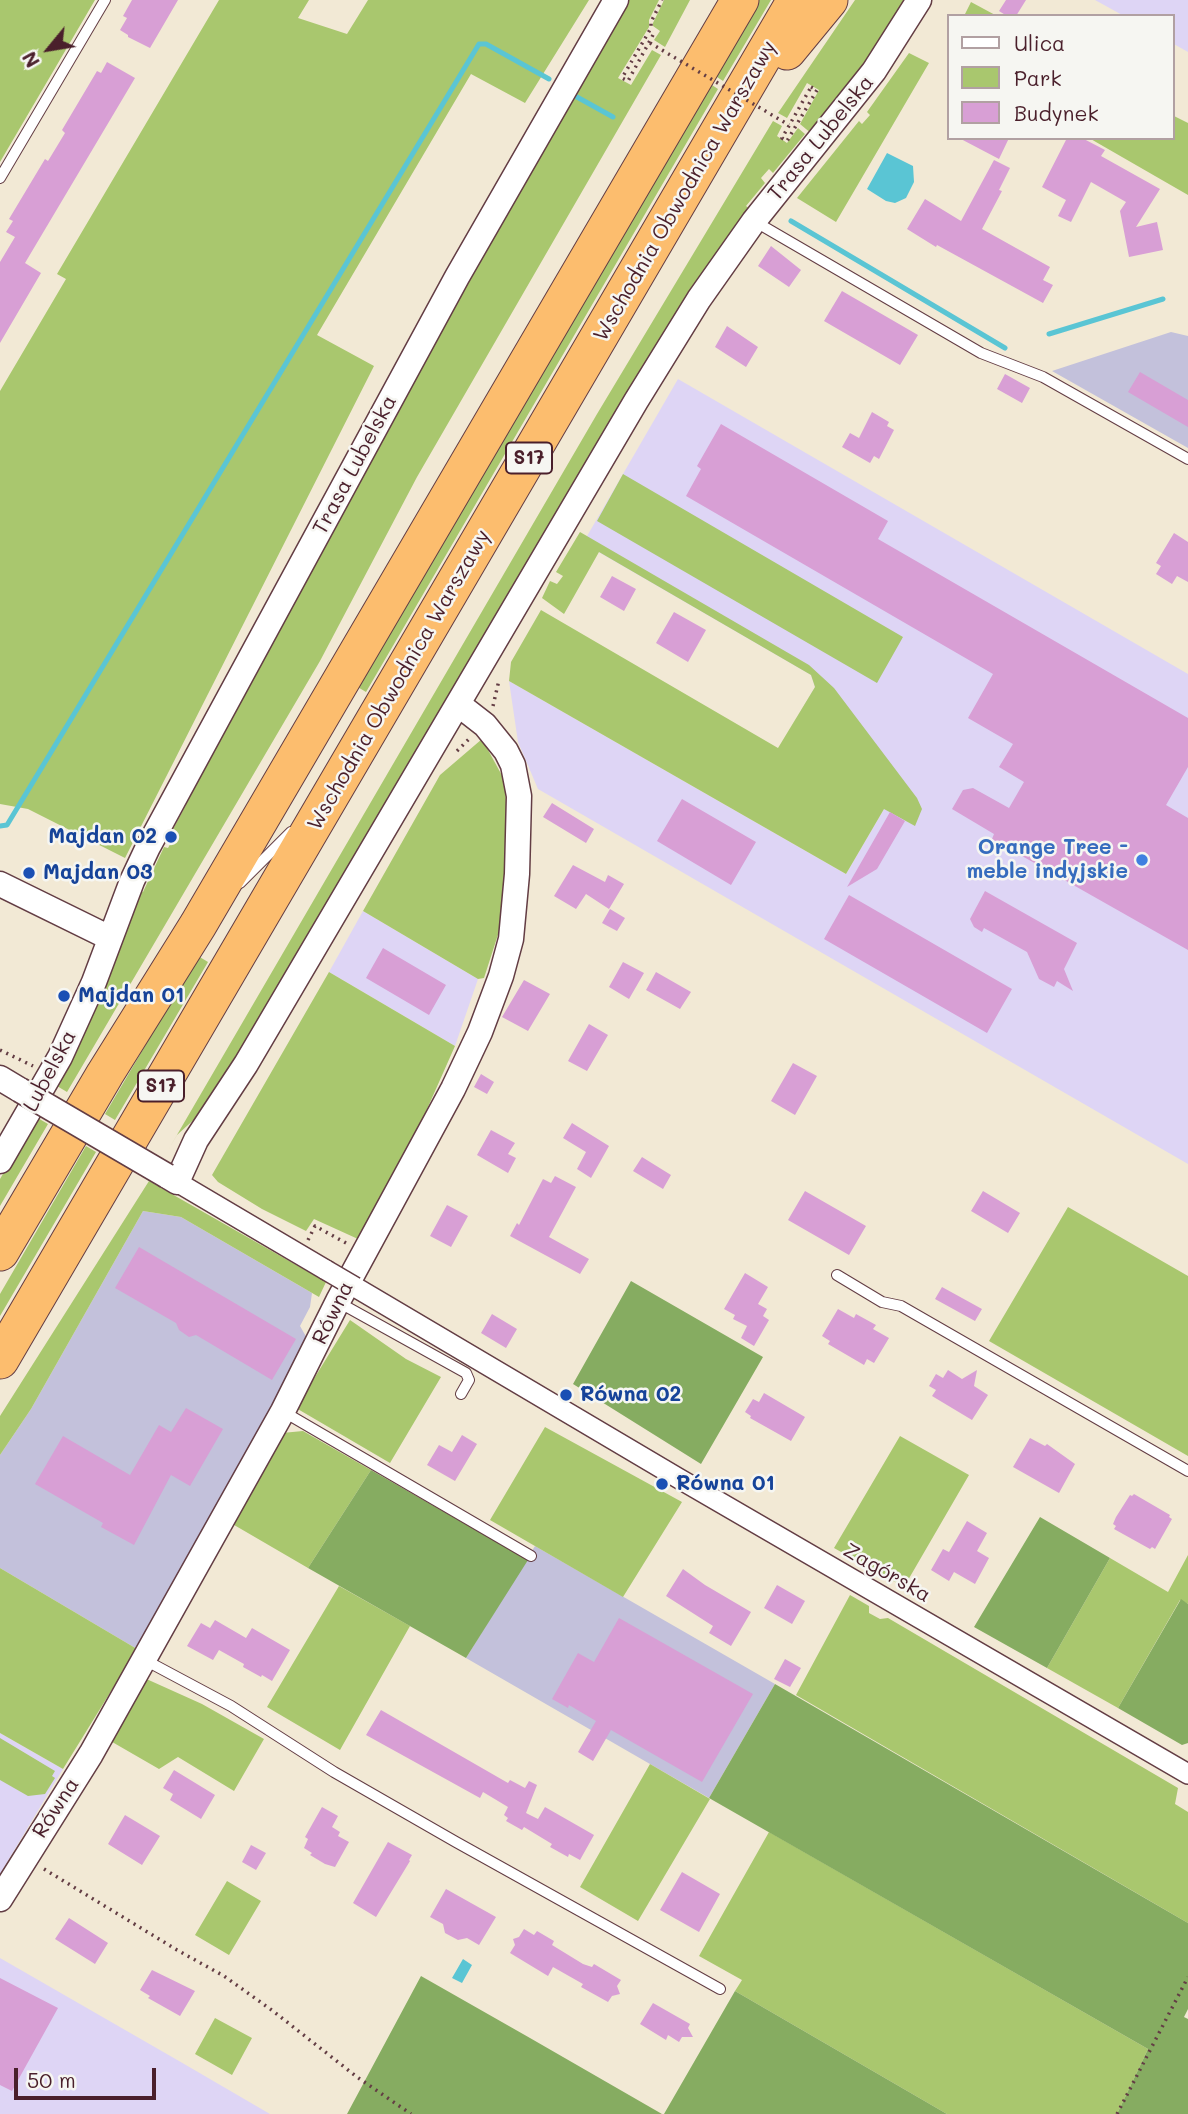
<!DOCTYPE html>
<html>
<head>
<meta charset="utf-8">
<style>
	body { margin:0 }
	#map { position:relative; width:1188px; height:2114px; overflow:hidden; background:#f2e9d5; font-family:Mali,sans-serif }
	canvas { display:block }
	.legend { position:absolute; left:947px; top:14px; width:228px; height:126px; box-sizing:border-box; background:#f6f6f2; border:2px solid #b1a0a2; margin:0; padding:9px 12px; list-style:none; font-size:21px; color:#4a1f2b }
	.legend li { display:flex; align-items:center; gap:14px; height:35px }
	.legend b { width:35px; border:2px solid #b1a0a2 }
	.north { position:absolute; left:14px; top:14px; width:70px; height:70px; -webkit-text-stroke:5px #f6f6f2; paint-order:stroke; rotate:240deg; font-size:19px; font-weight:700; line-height:28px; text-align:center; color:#4a1f2b }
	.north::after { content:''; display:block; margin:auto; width:24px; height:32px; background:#4a1f2b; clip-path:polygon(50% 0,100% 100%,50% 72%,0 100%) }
	.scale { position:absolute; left:14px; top:2068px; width:142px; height:32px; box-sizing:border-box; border:4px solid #4a1f2b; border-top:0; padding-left:9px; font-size:21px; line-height:24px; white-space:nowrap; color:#4a1f2b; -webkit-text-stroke:5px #f6f6f2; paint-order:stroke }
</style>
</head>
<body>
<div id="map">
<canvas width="1188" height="2114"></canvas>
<ul class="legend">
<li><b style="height:9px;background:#fff"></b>Ulica</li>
<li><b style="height:19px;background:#a9c76e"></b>Park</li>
<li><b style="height:19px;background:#d89fd5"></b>Budynek</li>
</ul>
<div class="north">N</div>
<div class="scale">50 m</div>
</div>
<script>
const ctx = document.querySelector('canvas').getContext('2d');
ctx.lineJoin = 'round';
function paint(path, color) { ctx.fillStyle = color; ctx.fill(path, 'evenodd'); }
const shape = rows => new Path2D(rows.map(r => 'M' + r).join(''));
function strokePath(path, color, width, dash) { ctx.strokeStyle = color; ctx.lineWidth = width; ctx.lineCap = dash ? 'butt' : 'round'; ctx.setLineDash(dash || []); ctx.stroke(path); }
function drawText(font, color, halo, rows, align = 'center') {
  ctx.font = font + ' Mali,sans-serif'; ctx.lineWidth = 5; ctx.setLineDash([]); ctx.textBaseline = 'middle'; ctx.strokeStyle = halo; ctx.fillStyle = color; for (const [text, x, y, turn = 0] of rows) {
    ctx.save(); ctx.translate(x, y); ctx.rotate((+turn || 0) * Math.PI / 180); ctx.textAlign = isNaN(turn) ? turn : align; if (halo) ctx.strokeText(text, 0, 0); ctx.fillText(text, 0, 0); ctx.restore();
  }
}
paint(shape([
	[1095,0,1188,0,1188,52,1172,43,1172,16,1124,16],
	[678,379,1188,674,1188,1164,538,789,518,742,509,681,846,874,884,809,779,748,815,687,811,675,583,543],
	[363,911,478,979,455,1046,329,972],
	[0,1733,63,1769,0,1874],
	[0,1958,179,2061,270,2114,0,2114]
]), '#ded5f5');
paint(shape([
	[1171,332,1188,336,1188,448,1052,371],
	[143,1211,181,1217,312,1293,310,1307,300,1326,308,1340,214,1513,137,1649,0,1568,0,1455,31,1409],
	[535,1546,775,1684,709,1798,466,1658]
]), '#c3c1db');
paint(shape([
	[0,0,95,0,0,162],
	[219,0,309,0,298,18,347,34,368,0,589,0,525,103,471,74,317,335,374,366,125,858,28,809,0,804,0,391,66,279,57,274],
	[626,0,659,0,649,20,649,27,618,78,631,85,652,50,661,55,417,477,320,661,67,1092,57,1086,138,890,143,892,164,847,168,848,176,834,172,831,186,805,182,802,400,401],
	[664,0,690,0,665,47,654,40,660,31,653,26,653,23],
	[759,0,771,0,723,81,714,75],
	[855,0,906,0,858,74,812,134,800,124,819,90,807,83,787,118,778,113],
	[971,2,997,16,964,16],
	[909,53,929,63,836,222,797,198,859,121,862,124,870,115,867,112],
	[709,83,718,89,366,692,356,686],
	[1172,115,1188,123,1188,195,1089,138,1172,138],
	[773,121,782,126,777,136,787,143,798,128,805,134,773,173,769,169,761,178,765,183,746,206,751,210,235,1059,199,1115,177,1135,167,1152,597,414],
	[623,474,903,637,877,683,597,521],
	[580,532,809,665,834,688,917,798,922,809,915,826,884,809,846,874,509,681,511,662,541,610,778,748,815,687,811,675,599,552,564,614,542,598,550,581,557,584,563,576,556,572],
	[482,739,505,781,508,851,504,916,484,978,478,979,363,911,440,775],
	[198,956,208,962,115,1120,105,1114],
	[329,972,455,1046,408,1152,358,1239,314,1219,306,1231,262,1209,218,1182,212,1175],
	[36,1117,48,1124,0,1206,0,1179],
	[86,1146,96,1152,0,1316,0,1294],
	[149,1181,326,1282,319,1297,181,1217,143,1211,31,1409,0,1455,0,1416],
	[1068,1207,1188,1276,1188,1456,989,1341],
	[350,1320,406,1359,441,1377,390,1463,296,1408],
	[545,1427,682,1502,623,1597,490,1520],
	[303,1431,371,1470,308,1568,229,1522,282,1433],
	[900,1436,969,1475,904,1587,834,1548],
	[1188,1555,1188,1604,1180,1600,1118,1708,1047,1668,1110,1558,1168,1592],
	[0,1568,137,1649,63,1769,0,1733],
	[339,1586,410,1626,340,1750,267,1707],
	[850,1595,869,1606,869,1613,880,1619,888,1618,1178,1788,1175,1804,1188,1812,1188,1923,796,1695],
	[142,1677,202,1704,264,1739,234,1791,178,1757,159,1769,107,1739],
	[0,1738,55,1771,52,1776,55,1778,45,1794,28,1796,0,1780],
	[650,1764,710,1799,638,1921,580,1887],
	[769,1832,1148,2049,1117,2114,947,2114,735,1991,742,1980,699,1956],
	[227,1881,261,1901,229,1955,195,1935],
	[215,2018,252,2038,232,2075,195,2054]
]), '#a9c76e');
paint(shape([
	[631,1281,763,1357,701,1464,573,1384],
	[371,1470,528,1560,466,1658,308,1568],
	[1040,1517,1110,1558,1047,1668,974,1627],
	[1181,1599,1188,1604,1188,1743,1182,1745,1118,1708],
	[775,1684,1188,1923,1188,2009,1184,2017,1188,2019,1188,2114,1117,2114,1148,2049,709,1798],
	[421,1976,530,2038,662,2114,347,2114],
	[735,1991,947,2114,664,2114]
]), '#86ac61');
paint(shape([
	[887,153,913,166,914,182,906,198,895,203,886,201,867,189],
	[463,1959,472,1965,462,1983,452,1978]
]), '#5ac5d4');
strokePath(shape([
	[577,97,613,117],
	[791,221,1005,348],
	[1049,334,1163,299],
	[0,826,7,825,479,44,486,44,549,79]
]), '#5ac5d4', 5);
paint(shape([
	[132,0,178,0,150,48,128,37,128,35,120,30,127,18,123,16],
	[1006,0,1026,0,1016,16,1007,16,999,11],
	[107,62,135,78,25,263,41,273,0,343,0,262,15,237,6,232,13,221,9,219,45,159,48,161,65,133,62,130,97,71,101,73],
	[959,138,1009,138,999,159],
	[1067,138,1082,138,1105,150,1101,156,1160,189,1136,227,1157,222,1163,250,1129,257,1120,211,1126,202,1091,182,1071,222,1058,216,1066,200,1042,187],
	[994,160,1010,168,999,190,1002,191,982,229,1050,267,1043,280,1053,285,1043,303,937,245,936,247,907,229,925,199,961,221],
	[771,246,801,270,789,287,758,266],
	[842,291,918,335,900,365,824,321],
	[727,326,758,347,746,367,715,347],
	[1140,372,1188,400,1188,427,1128,392],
	[1005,374,1030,388,1022,403,997,389],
	[872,412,889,422,887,426,894,430,879,459,874,456,870,463,842,447,850,433,859,438],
	[721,424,888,521,878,539,1188,718,1188,767,1166,805,1188,818,1188,950,992,839,994,834,952,809,963,790,973,788,1009,808,1024,782,999,767,1013,744,968,718,993,674,686,496,701,469,697,466],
	[1174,533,1188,542,1188,582,1177,576,1172,584,1156,574,1161,566,1156,563],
	[612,576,636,589,624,611,600,597],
	[674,612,706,630,688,662,656,643],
	[682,799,756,842,731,885,657,841],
	[552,803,594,829,586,843,543,817],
	[890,812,905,821,877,869,847,887],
	[573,865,605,882,608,875,624,884,609,909,586,894,576,909,554,896],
	[985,891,1077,943,1064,969,1073,991,1057,981,1054,987,1039,979,1027,952,984,928,982,932,974,927,970,919],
	[849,895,1012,989,987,1033,824,939],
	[610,909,625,918,617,931,602,923],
	[383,948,446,985,429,1015,366,978],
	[623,962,644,973,629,999,609,987],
	[656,972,691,992,680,1009,646,990],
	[524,980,550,994,528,1031,502,1017],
	[589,1024,608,1035,587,1071,568,1061],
	[793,1063,817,1076,795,1115,771,1101],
	[481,1074,494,1082,487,1094,474,1087],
	[572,1123,609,1146,591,1178,577,1169,586,1152,563,1138],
	[491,1130,515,1143,508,1154,516,1158,508,1173,477,1155],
	[642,1157,671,1175,663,1189,633,1171],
	[555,1176,576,1187,549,1237,589,1259,580,1274,510,1236,517,1223,519,1225,543,1179,551,1183],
	[805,1191,866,1226,849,1255,788,1220],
	[983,1191,1020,1213,1008,1233,971,1211],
	[447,1205,468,1216,451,1247,430,1236],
	[139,1247,296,1339,272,1380,196,1335,189,1337,179,1330,176,1323,115,1288],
	[745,1273,768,1287,758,1304,767,1309,763,1316,769,1320,754,1346,741,1338,747,1326,733,1319,735,1315,724,1309],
	[942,1287,982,1309,975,1321,935,1299],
	[838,1309,854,1318,856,1314,876,1325,873,1329,889,1338,874,1363,867,1359,864,1365,828,1344,830,1341,822,1336],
	[492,1314,517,1329,506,1348,481,1333],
	[948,1370,962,1379,977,1370,974,1386,988,1395,972,1420,932,1396,936,1390,929,1386,936,1374,943,1378],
	[764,1393,805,1417,791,1441,750,1418,751,1416,745,1412,753,1399,759,1402],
	[186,1408,223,1429,190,1486,171,1475,134,1545,101,1527,103,1523,35,1484,63,1436,130,1475,159,1425,171,1432],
	[462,1435,477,1444,455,1481,427,1465,439,1445,452,1452],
	[1030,1438,1045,1446,1047,1444,1075,1464,1059,1493,1013,1467],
	[1134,1494,1170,1515,1169,1517,1172,1519,1155,1549,1152,1547,1150,1549,1114,1529,1116,1526,1113,1524,1116,1517,1130,1495,1132,1496],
	[967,1521,987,1533,977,1551,989,1558,975,1584,954,1572,949,1581,931,1570,943,1549,949,1552],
	[683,1569,705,1585,751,1612,731,1646,709,1633,713,1626,666,1596],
	[777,1585,805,1601,792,1624,764,1608],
	[619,1618,753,1694,702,1782,611,1730,593,1761,578,1752,596,1721,569,1705,568,1708,552,1699,578,1653,594,1662],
	[215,1620,246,1638,252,1628,290,1650,272,1681,262,1675,261,1677,243,1667,244,1664,219,1650,213,1660,187,1646,201,1623,210,1628],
	[785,1659,801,1668,790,1687,774,1679],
	[381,1710,508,1783,510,1780,525,1788,529,1781,537,1785,526,1813,538,1819,545,1807,594,1835,580,1860,569,1854,568,1857,550,1847,552,1844,524,1827,522,1830,506,1821,508,1818,504,1815,508,1807,483,1792,480,1798,366,1735],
	[174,1770,215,1795,201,1819,170,1800,173,1794,163,1788],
	[322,1807,338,1816,332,1827,340,1832,338,1836,349,1842,335,1867,325,1864,310,1855,312,1853,304,1848,308,1839,305,1837],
	[125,1815,160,1836,142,1865,108,1844],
	[388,1842,412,1855,409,1860,410,1861,376,1917,353,1903],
	[251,1845,266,1853,256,1870,242,1862],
	[682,1872,720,1894,699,1932,660,1910],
	[446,1889,496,1917,479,1945,467,1938,458,1940,445,1933,443,1924,430,1917],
	[69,1918,108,1943,95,1964,55,1939],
	[524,1929,534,1935,537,1931,554,1941,552,1945,583,1964,592,1967,594,1964,621,1980,617,1986,620,1994,612,1996,608,2002,581,1987,583,1984,553,1967,548,1976,510,1953,515,1945,513,1939,519,1937],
	[152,1970,195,1991,180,2016,148,1998,150,1996,140,1990],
	[0,1978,58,2008,12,2091,0,2085],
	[653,2003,690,2024,688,2028,693,2037,682,2037,679,2042,668,2035,666,2040,640,2024]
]), '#d89fd5');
const service = shape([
	[0,178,105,0],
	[754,221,981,353,1043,377,1188,459],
	[240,883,291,832],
	[837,1275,882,1302,901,1306,1188,1471],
	[338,1302,466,1373,469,1380,461,1394],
	[284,1412,531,1556],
	[143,1659,231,1706,334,1772,456,1842,720,1989]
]);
const minor = shape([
	[177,1182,326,1270],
	[355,1287,678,1478,1188,1774]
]);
const tertiary = shape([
	[0,884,110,938],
	[0,1078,20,1090],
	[0,1161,60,1057,94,982,132,881,148,847,457,277,616,0],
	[167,1176,177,1182,196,1140,246,1064,636,401,699,299,754,221,874,71,919,0],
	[0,1899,91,1754,283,1411,338,1301,453,1089,480,1032,501,976,511,939,517,874,519,796,513,765,506,751,485,725,458,704]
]);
const motorway = shape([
	[787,51,829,0],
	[0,1252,105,1074,198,925,740,0],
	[0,1360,796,0]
]);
strokePath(service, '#633d44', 12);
strokePath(minor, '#633d44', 22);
strokePath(tertiary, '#633d44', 27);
strokePath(motorway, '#633d44', 39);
strokePath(shape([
	[653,35,628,81,622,78,651,28,651,22,662,0],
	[811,87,817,90,787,141,782,138,811,87],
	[493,706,499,680],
	[457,751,469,739],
	[0,1050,33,1066],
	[308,1240,315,1226,346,1243],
	[44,1869,177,1950,224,1976,273,2011,357,2077,411,2114],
	[1117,2114,1188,1977]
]), '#633d44', 3.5, [2, 5]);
strokePath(service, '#fff', 10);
strokePath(minor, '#fff', 19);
strokePath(tertiary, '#fff', 24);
strokePath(motorway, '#fcbd6e', 37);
const minorBridge = shape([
	[326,1270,355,1287]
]);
const tertiaryBridge = shape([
	[20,1090,167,1176]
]);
strokePath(minorBridge, '#633d44', 22, []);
strokePath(tertiaryBridge, '#633d44', 27, []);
strokePath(shape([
	[650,43,789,125]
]), '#633d44', 3.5, [2, 5]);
strokePath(minorBridge, '#fff', 19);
strokePath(tertiaryBridge, '#fff', 24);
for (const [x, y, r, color] of [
	[171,837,7,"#1a4fb4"],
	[1142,860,7,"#3f7fe0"],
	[29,873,7,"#1a4fb4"],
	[64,996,7,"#1a4fb4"],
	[566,1395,7,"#1a4fb4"],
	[662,1484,7,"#1a4fb4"]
]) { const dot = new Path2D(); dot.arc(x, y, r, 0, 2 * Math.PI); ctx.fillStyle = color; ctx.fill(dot); strokePath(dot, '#f6f6f2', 2.5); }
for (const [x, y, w] of [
	[529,458,46],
	[161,1086,46]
]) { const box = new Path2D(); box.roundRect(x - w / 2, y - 15.5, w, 31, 5); ctx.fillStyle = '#f6f6f2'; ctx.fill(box); strokePath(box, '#4a1f2b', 2); }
drawText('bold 19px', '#4a1f2b', null, [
	["S17",529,458],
	["S17",161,1086]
]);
drawText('21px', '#4a1f2b', '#f6f6f2', [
	["Trasa Lubelska",821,138,-51],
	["Wschodnia Obwodnica Warszawy",685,191,-60],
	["Trasa Lubelska",355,465,-62],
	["Wschodnia Obwodnica Warszawy",399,680,-60],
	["Lubelska",50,1071,-62],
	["Równa",333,1313,-64],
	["Zagórska",887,1573,30],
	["Równa",56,1808,-57]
]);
drawText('bold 21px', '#164399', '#f6f6f2', [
	["Majdan 02",157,837,"right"],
	["Majdan 03",43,873],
	["Majdan 01",78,996],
	["Równa 02",580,1395],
	["Równa 01",676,1484]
], 'left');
drawText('bold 21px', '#366cbe', '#f6f6f2', [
	["Orange Tree -",1128,848],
	["meble indyjskie",1128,872]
], 'right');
</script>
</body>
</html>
